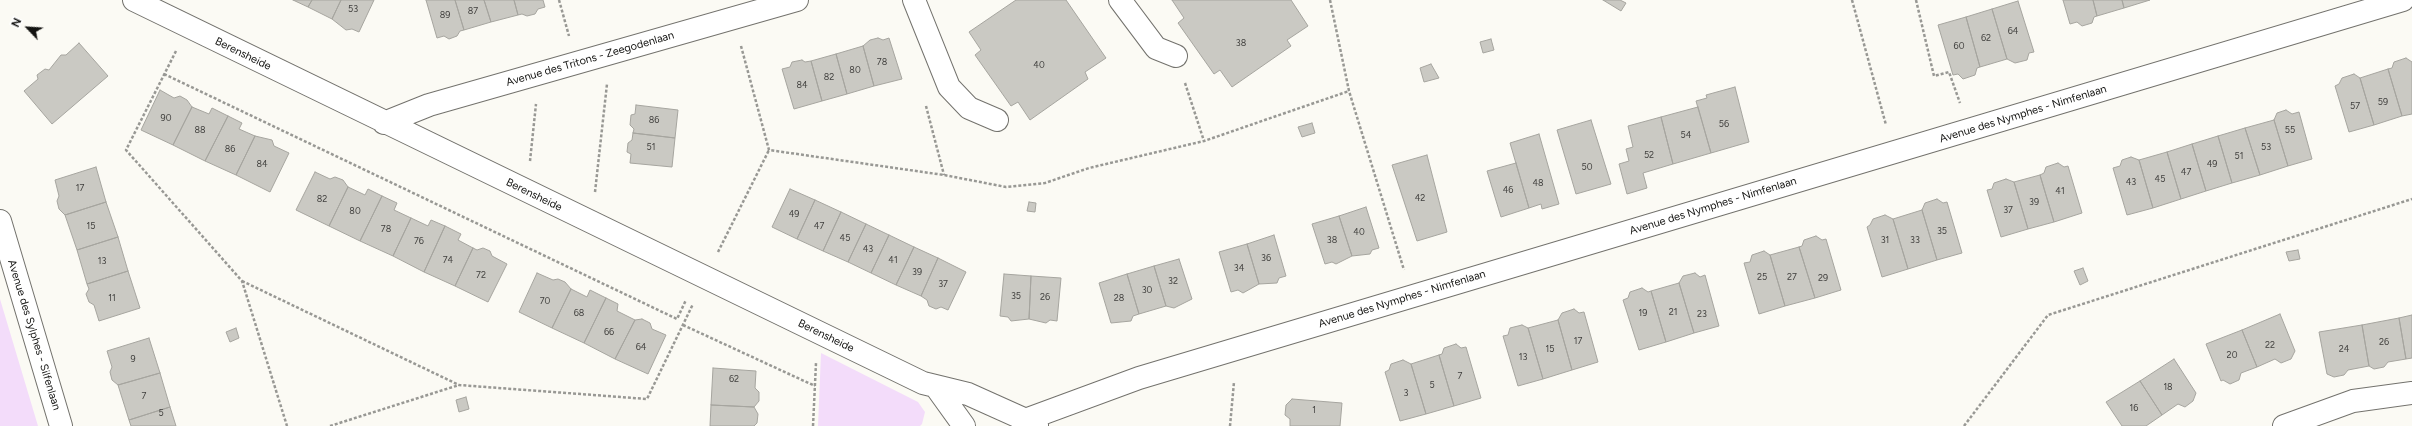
<!DOCTYPE html>
<html>
<head>
<meta charset="utf-8">
<style>
	body { margin:0 }
	#map { position:relative; width:2412px; height:426px; overflow:hidden; background:#fbfaf4; font-family:Figtree,sans-serif }
	canvas { display:block }
	.north { position:absolute; left:8px; top:8px; width:40px; height:40px; -webkit-text-stroke:3px #fff; paint-order:stroke; rotate:295deg; font-size:11px; font-weight:700; line-height:16px; text-align:center; color:#131311 }
	.north::after { content:''; display:block; margin:auto; width:14px; height:18px; background:#131311; clip-path:polygon(50% 0,100% 100%,50% 72%,0 100%) }
</style>
</head>
<body>
<div id="map">
<canvas width="2412" height="426"></canvas>
<div class="north">N</div>
</div>
<script>
const ctx = document.querySelector('canvas').getContext('2d');
ctx.lineJoin = 'round';
function paint(path, color) { ctx.fillStyle = color; ctx.fill(path, 'evenodd'); }
const shape = rows => new Path2D(rows.map(r => 'M' + r).join(''));
function strokePath(path, color, width, dash) { ctx.strokeStyle = color; ctx.lineWidth = width; ctx.lineCap = dash ? 'butt' : 'round'; ctx.setLineDash(dash || []); ctx.stroke(path); }
function drawText(font, color, halo, rows, align = 'center') {
  ctx.font = font + ' Figtree,sans-serif'; ctx.lineWidth = 3; ctx.setLineDash([]); ctx.textBaseline = 'middle'; ctx.strokeStyle = halo; ctx.fillStyle = color; for (const [text, x, y, turn = 0] of rows) {
    ctx.save(); ctx.translate(x, y); ctx.rotate((+turn || 0) * Math.PI / 180); ctx.textAlign = isNaN(turn) ? turn : align; if (halo) ctx.strokeText(text, 0, 0); ctx.fillText(text, 0, 0); ctx.restore();
  }
}
paint(shape([
	[0,299,38,426,0,426],
	[821,353,918,402,925,412,922,424,920,426,818,426]
]), '#f3dcfa');
const building = shape([
	[293,0,312,0,308,7,293,0],
	[312,0,341,0,332,19,308,7,312,0],
	[341,0,374,0,359,32,352,29,346,30,332,19,341,0],
	[426,0,455,0,464,30,460,31,457,36,449,39,444,36,437,38,426,0],
	[455,0,484,0,491,22,464,30,455,0],
	[484,0,514,0,518,15,491,22,484,0],
	[514,0,543,0,545,7,538,9,535,14,527,16,522,14,518,15,514,0],
	[1016,0,1066,0,1106,58,1085,72,1088,79,1030,120,1018,102,1011,106,975,55,981,50,969,32,1016,0],
	[1172,0,1291,0,1308,26,1287,40,1291,46,1232,87,1220,70,1214,74,1178,23,1184,18,1172,0],
	[1603,0,1620,0,1626,3,1621,11,1603,0],
	[2063,0,2093,0,2097,16,2094,17,2092,23,2082,26,2077,22,2070,24,2063,0],
	[2093,0,2122,0,2124,8,2097,16,2093,0],
	[2122,0,2150,0,2124,8,2122,0],
	[2018,1,2034,52,2029,53,2027,60,2015,63,2007,59,1992,9,2018,1],
	[1992,9,2007,59,1980,67,1966,17,1992,9],
	[1966,17,1980,67,1977,68,1975,75,1963,79,1958,74,1953,75,1938,25,1966,17],
	[878,38,883,40,889,38,902,79,874,86,863,46,870,40,878,38],
	[1491,39,1494,50,1483,53,1480,42,1491,39],
	[79,43,108,76,52,124,24,91,38,79,37,75,45,69,49,70,61,55,66,55,79,43],
	[863,46,874,86,847,94,836,54,863,46],
	[836,54,847,94,822,101,811,61,836,54],
	[2406,58,2412,62,2412,114,2402,116,2388,69,2392,68,2394,62,2406,58],
	[802,60,805,62,811,61,822,101,794,109,782,69,790,67,792,62,802,60],
	[1431,64,1439,78,1424,82,1420,68,1431,64],
	[2388,69,2402,116,2374,125,2360,78,2388,69],
	[2354,74,2360,78,2374,125,2349,132,2335,86,2339,84,2342,78,2354,74],
	[1735,87,1749,142,1711,153,1696,101,1707,98,1706,95,1735,87],
	[160,90,174,98,180,96,187,100,192,107,173,145,141,130,160,90],
	[636,105,678,110,675,138,633,133,634,129,630,125,631,115,635,114,636,105],
	[192,107,209,114,212,108,228,116,205,161,173,145,192,107],
	[1698,107,1711,153,1673,164,1661,117,1698,107],
	[2286,110,2292,114,2299,112,2312,159,2288,166,2274,120,2277,113,2286,110],
	[228,116,242,123,239,129,255,136,236,175,205,161,228,116],
	[1661,117,1673,164,1643,173,1647,188,1627,194,1619,164,1629,161,1626,149,1633,147,1628,126,1661,117],
	[1591,120,1611,184,1576,194,1557,130,1591,120],
	[2274,120,2288,166,2260,175,2245,128,2274,120],
	[1312,123,1315,133,1302,137,1298,127,1312,123],
	[2245,128,2260,175,2232,183,2218,136,2245,128],
	[633,133,675,138,672,167,630,163,631,154,627,152,628,143,632,140,633,133],
	[1539,134,1559,204,1542,209,1541,204,1529,208,1510,143,1539,134],
	[255,136,272,140,274,146,289,153,270,192,236,175,255,136],
	[2218,136,2232,183,2206,191,2192,144,2218,136],
	[2192,144,2206,191,2181,199,2167,152,2192,144],
	[2167,152,2181,199,2153,208,2139,160,2167,152],
	[1427,155,1447,232,1417,241,1392,165,1427,155],
	[2131,157,2139,160,2153,208,2127,215,2113,168,2120,166,2122,160,2131,157],
	[1516,163,1529,208,1501,217,1487,171,1516,163],
	[2058,163,2064,167,2068,166,2082,213,2054,222,2040,175,2044,173,2046,167,2058,163],
	[96,167,106,202,65,215,59,209,57,201,59,196,55,180,96,167],
	[315,172,330,179,335,177,343,180,348,187,329,226,296,210,315,172],
	[2040,175,2054,222,2028,229,2014,182,2040,175],
	[2006,179,2014,182,2028,229,2001,237,1987,190,1992,189,1994,183,2006,179],
	[348,187,365,195,368,189,382,196,360,241,329,226,348,187],
	[790,189,815,200,797,239,772,227,790,189],
	[382,196,397,203,394,210,411,218,393,256,360,241,382,196],
	[1937,199,1943,203,1947,202,1962,253,1937,260,1922,210,1925,203,1937,199],
	[815,200,841,212,823,251,797,239,815,200],
	[106,202,118,237,77,250,65,215,106,202],
	[1029,202,1036,203,1035,212,1027,211,1029,202],
	[1366,207,1379,248,1372,250,1370,254,1352,256,1339,216,1366,207],
	[1922,210,1937,260,1908,269,1893,219,1922,210],
	[841,212,866,224,848,262,823,251,841,212],
	[1885,215,1893,219,1908,269,1882,277,1867,227,1870,225,1873,219,1885,215],
	[1339,216,1352,256,1336,264,1332,262,1325,264,1312,224,1339,216],
	[411,218,428,226,431,220,445,226,424,272,393,256,411,218],
	[866,224,889,235,871,273,848,262,866,224],
	[445,226,461,234,458,240,473,248,455,286,424,272,445,226],
	[889,235,914,247,896,285,871,273,889,235],
	[1274,235,1286,276,1279,278,1277,283,1259,284,1247,244,1274,235],
	[1816,236,1822,240,1826,239,1841,290,1815,298,1799,247,1802,246,1804,240,1816,236],
	[118,237,128,271,87,284,77,250,118,237],
	[1247,244,1259,284,1243,293,1238,290,1231,292,1219,252,1247,244],
	[914,247,938,258,921,296,896,285,914,247],
	[1799,247,1815,298,1785,306,1770,255,1799,247],
	[473,248,477,250,483,248,490,251,492,256,507,264,488,302,455,286,473,248],
	[2298,250,2300,259,2289,261,2286,252,2298,250],
	[1764,251,1770,255,1785,306,1759,314,1744,263,1750,262,1752,255,1764,251],
	[938,258,966,272,948,310,941,307,936,309,929,306,927,300,921,296,938,258],
	[1179,259,1192,299,1174,308,1166,306,1154,266,1179,259],
	[1154,266,1166,306,1139,314,1127,274,1154,266],
	[2083,268,2088,281,2080,285,2074,271,2083,268],
	[128,271,140,308,99,321,94,305,89,302,86,294,89,289,87,284,128,271],
	[537,273,553,280,558,279,565,282,571,289,552,328,519,312,537,273],
	[1695,273,1700,277,1705,275,1719,326,1694,333,1679,283,1683,276,1695,273],
	[1004,274,1031,276,1029,319,1011,321,1008,317,1000,316,1004,274],
	[1127,274,1139,314,1133,316,1131,321,1111,323,1099,283,1127,274],
	[1031,276,1061,278,1057,321,1050,320,1046,323,1029,319,1031,276],
	[1679,283,1694,333,1666,342,1651,291,1679,283],
	[1642,288,1648,292,1651,291,1666,342,1639,350,1623,300,1628,298,1630,292,1642,288],
	[571,289,587,297,590,290,606,298,584,343,552,328,571,289],
	[606,298,618,304,617,311,635,320,615,359,584,343,606,298],
	[1574,309,1579,313,1584,312,1598,362,1572,370,1558,320,1562,313,1574,309],
	[2280,314,2295,351,2291,359,2281,363,2275,359,2257,367,2242,330,2280,314],
	[2412,315,2412,358,2406,359,2399,318,2412,315],
	[2399,318,2406,359,2388,362,2384,367,2374,369,2369,366,2362,325,2399,318],
	[642,319,650,323,652,329,666,335,648,374,615,359,635,320,642,319],
	[1558,320,1572,370,1543,379,1528,328,1558,320],
	[1522,325,1528,328,1543,379,1518,386,1503,336,1508,335,1510,328,1522,325],
	[2362,325,2369,366,2348,370,2344,375,2334,377,2327,374,2319,332,2362,325],
	[236,328,239,338,230,342,226,332,236,328],
	[2242,330,2257,367,2241,373,2239,380,2230,384,2223,380,2221,381,2206,344,2242,330],
	[149,338,160,373,118,385,112,380,110,372,112,367,107,351,149,338],
	[1456,344,1461,348,1466,347,1481,398,1454,406,1439,355,1442,354,1444,348,1456,344],
	[1439,355,1454,406,1426,414,1411,364,1439,355],
	[2174,359,2196,393,2193,401,2185,407,2178,404,2162,415,2140,381,2174,359],
	[1403,360,1411,364,1426,414,1400,421,1385,372,1389,370,1391,364,1403,360],
	[713,368,756,371,755,388,759,392,759,401,754,407,711,405,713,368],
	[160,373,170,407,129,420,118,385,160,373],
	[2140,381,2162,415,2146,426,2122,426,2106,402,2140,381],
	[466,397,469,409,459,412,456,400,466,397],
	[1292,399,1342,403,1340,426,1290,426,1290,419,1285,415,1286,405,1292,399],
	[711,405,754,407,758,414,757,423,754,426,710,426,711,405],
	[170,407,176,426,131,426,129,420,170,407]
]);
paint(building, '#cac9c3');
strokePath(building, '#a6a59f', 1);
const minor = shape([
	[134,0,923,383,968,394,1037,425],
	[914,0,949,87,969,108,997,120],
	[1120,0,1156,48,1176,56],
	[384,123,429,105,797,0],
	[0,221,61,426],
	[936,387,964,426],
	[1025,420,1139,378,2403,0],
	[2284,426,2353,401,2412,393]
]);
strokePath(minor, '#73726d', 24);
strokePath(shape([
	[559,0,569,36],
	[1330,0,1349,91,1404,270],
	[1852,0,1886,125],
	[1916,0,1934,76,1949,72,1960,103],
	[741,46,769,150,944,175,1006,187,1045,183,1089,168,1204,141,1349,91],
	[176,51,126,150,242,281,287,426],
	[164,74,677,319,686,300],
	[1185,83,1204,141],
	[926,106,944,175],
	[530,161,536,104],
	[595,192,607,84],
	[718,252,769,150],
	[242,281,459,385,647,399,693,304],
	[683,325,815,386],
	[330,426,459,385],
	[813,426,816,363],
	[1230,426,1234,382],
	[1964,426,2048,315,2412,199]
]), '#989894', 2.5, [3, 2]);
strokePath(minor, '#fff', 22);
drawText('9px', '#41403e', null, [
	["53",353,9],
	["87",473,11],
	["89",445,15],
	["64",2013,31],
	["62",1986,38],
	["38",1241,43],
	["60",1959,46],
	["78",882,62],
	["40",1039,65],
	["80",855,70],
	["82",829,77],
	["84",802,85],
	["59",2383,102],
	["57",2355,106],
	["90",166,118],
	["86",654,120],
	["56",1724,124],
	["88",200,130],
	["55",2290,130],
	["54",1686,135],
	["51",651,147],
	["53",2266,147],
	["86",230,149],
	["52",1649,155],
	["51",2239,156],
	["84",262,164],
	["49",2212,164],
	["50",1587,167],
	["47",2186,172],
	["45",2160,179],
	["43",2131,182],
	["48",1538,183],
	["17",80,188],
	["46",1508,190],
	["41",2060,191],
	["42",1420,198],
	["82",322,199],
	["39",2034,202],
	["37",2008,210],
	["80",355,211],
	["49",794,214],
	["15",91,226],
	["47",819,226],
	["78",386,229],
	["35",1942,231],
	["40",1359,232],
	["45",845,238],
	["38",1332,240],
	["31",1885,240],
	["33",1915,240],
	["76",419,241],
	["43",868,249],
	["36",1266,258],
	["74",448,260],
	["41",893,260],
	["13",102,261],
	["34",1239,268],
	["39",917,272],
	["72",481,275],
	["25",1762,277],
	["27",1792,277],
	["29",1823,278],
	["32",1173,281],
	["37",943,284],
	["30",1147,290],
	["35",1016,296],
	["26",1045,297],
	["11",112,298],
	["28",1119,298],
	["70",545,301],
	["21",1673,312],
	["68",579,313],
	["19",1643,313],
	["23",1702,314],
	["66",609,332],
	["17",1578,341],
	["26",2384,342],
	["22",2270,345],
	["64",641,347],
	["15",1550,349],
	["24",2344,349],
	["20",2232,355],
	["13",1523,357],
	["9",133,359],
	["7",1460,376],
	["62",734,379],
	["5",1432,385],
	["18",2168,387],
	["3",1406,393],
	["7",144,396],
	["16",2134,408],
	["1",1314,410],
	["5",161,413]
]);
drawText('11px', '#131311', '#fff', [
	["Berensheide",243,54,26],
	["Avenue des Tritons - Zeegodenlaan",590,59,-16],
	["Avenue des Nymphes - Nimfenlaan",2023,114,-17],
	["Berensheide",534,195,26],
	["Avenue des Nymphes - Nimfenlaan",1713,206,-17],
	["Avenue des Nymphes - Nimfenlaan",1402,299,-17],
	["Avenue des Sylphes - Silfenlaan",34,335,73],
	["Berensheide",826,336,26]
]);
</script>
</body>
</html>
